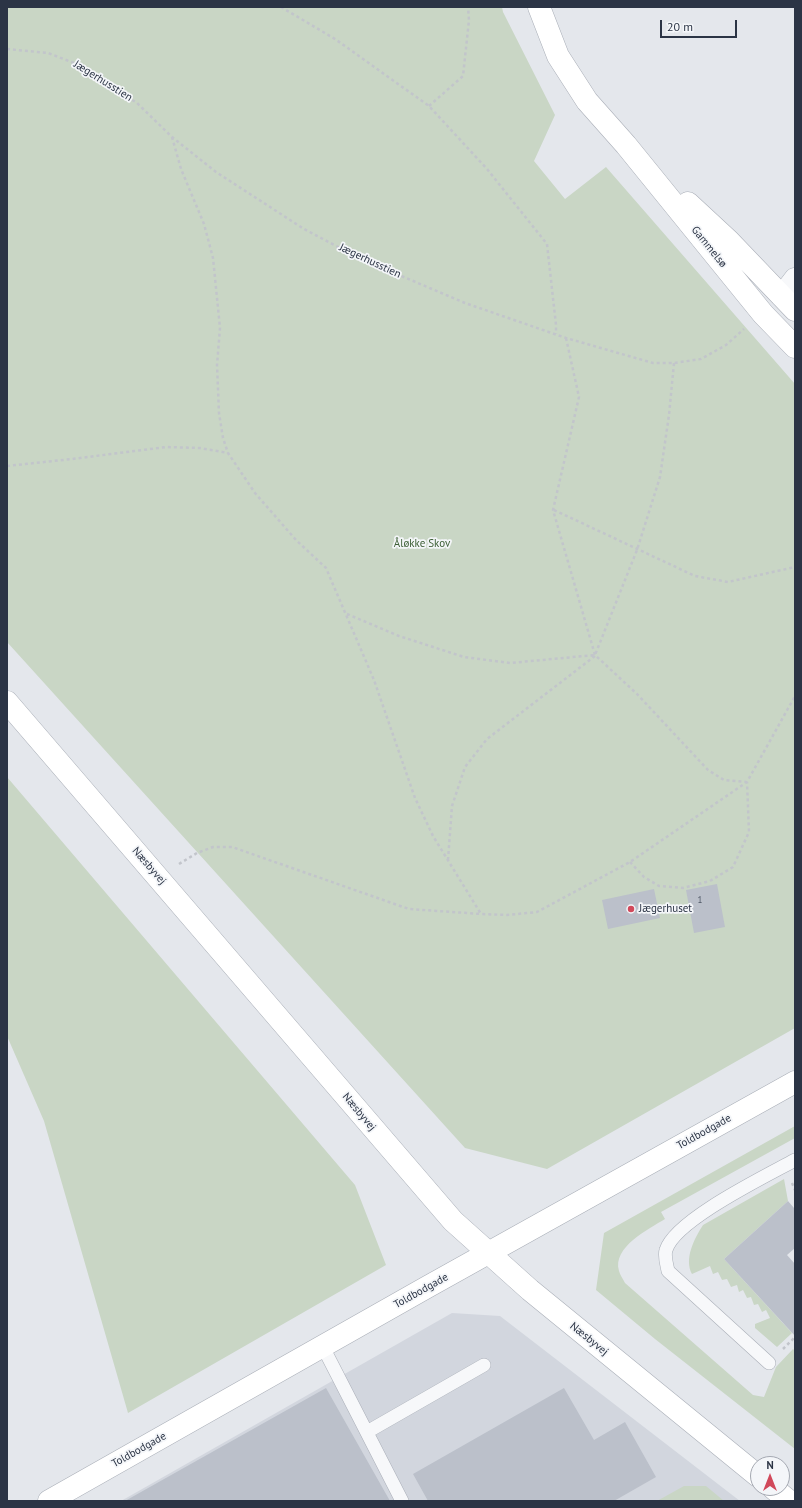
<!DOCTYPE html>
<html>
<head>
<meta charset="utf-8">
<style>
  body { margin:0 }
  #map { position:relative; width:802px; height:1508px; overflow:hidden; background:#e4e7ec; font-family:"PT Sans",sans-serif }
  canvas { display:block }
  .frame { position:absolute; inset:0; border:8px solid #2b3445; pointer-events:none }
  .north { position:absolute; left:750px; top:1456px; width:40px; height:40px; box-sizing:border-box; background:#f4f6f9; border:1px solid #a4a8b1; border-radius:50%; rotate:0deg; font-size:11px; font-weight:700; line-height:16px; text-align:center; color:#2b3445 }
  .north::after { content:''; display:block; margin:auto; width:14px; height:18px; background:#d1495b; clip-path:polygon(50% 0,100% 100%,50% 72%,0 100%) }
  .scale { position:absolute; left:660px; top:20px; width:77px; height:18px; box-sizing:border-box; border:2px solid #2b3445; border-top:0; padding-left:5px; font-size:12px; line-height:14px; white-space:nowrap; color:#2b3445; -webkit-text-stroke:3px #f4f6f9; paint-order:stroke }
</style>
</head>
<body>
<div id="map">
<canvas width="802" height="1508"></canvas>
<div class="frame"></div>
<div class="north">N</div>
<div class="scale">20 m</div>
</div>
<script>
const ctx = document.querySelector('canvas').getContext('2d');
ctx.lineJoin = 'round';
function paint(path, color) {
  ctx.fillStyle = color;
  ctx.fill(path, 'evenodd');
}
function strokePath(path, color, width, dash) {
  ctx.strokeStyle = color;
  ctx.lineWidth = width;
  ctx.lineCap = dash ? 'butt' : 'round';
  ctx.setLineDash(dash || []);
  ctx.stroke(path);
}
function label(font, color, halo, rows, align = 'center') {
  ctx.font = font + ' "PT Sans",sans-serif';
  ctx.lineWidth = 3.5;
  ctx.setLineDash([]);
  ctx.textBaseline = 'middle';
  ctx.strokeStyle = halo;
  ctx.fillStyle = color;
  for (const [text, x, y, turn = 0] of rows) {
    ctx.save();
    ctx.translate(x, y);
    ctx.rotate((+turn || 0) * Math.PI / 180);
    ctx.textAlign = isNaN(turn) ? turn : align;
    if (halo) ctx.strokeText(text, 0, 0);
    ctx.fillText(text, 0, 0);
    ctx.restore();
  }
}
paint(new Path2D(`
  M452 1313 500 1316 740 1501H121Z`), '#d2d6de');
paint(new Path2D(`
  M7 7H502L503 12 555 115 534 161 565 199 606 167 795 384V1028L547 1169 465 1148 7 642Z
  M7 777 355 1185 386 1265 128 1413 44 1121 7 1036Z
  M795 1126V1138L661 1212 665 1219C649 1229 612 1247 619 1271 620 1275 623 1279 625 1283L753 1395 764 1397 776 1367 793 1349 795 1351V1449L655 1339 596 1290 604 1233Z
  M784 1179 788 1201 724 1259 792 1333 777 1347 755 1328V1324L770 1318 766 1310 762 1312 758 1304 754 1305 751 1297 747 1298 743 1290 739 1292 737 1285 731 1287 727 1279 722 1280 718 1272 713 1274 710 1266 692 1274C684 1259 694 1239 703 1225Z
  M684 1486H706L724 1501H657Z`), '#c9d6c5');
paint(new Path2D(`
  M717 884 725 927 694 933 686 890Z
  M654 889 660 918 608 929 602 900Z
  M788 1201 794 1208 795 1207V1248L787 1255 795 1264V1336L724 1259Z
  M326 1388 390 1501H125Z
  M564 1388 594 1440 625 1422 656 1477 614 1501H428L413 1474Z`), '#bbc0ca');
const lane = new Path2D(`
  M323 1347 402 1501
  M769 1363 668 1271C667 1265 664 1256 666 1250 675 1220 766 1176 795 1160
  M367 1432 484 1365`);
const street = new Path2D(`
  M782 296 795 279`);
const secondary = new Path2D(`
  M539 7 558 56 587 101 626 145 763 314 795 347
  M688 203 729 241 795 310
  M7 702 453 1221 530 1290 758 1476
  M773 1488 789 1501
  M49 1501 429 1286 795 1082`);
strokePath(lane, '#a9aeb7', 14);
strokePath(street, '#a9aeb7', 23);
strokePath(secondary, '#a9aeb7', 23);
strokePath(new Path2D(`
  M281 7 335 39 429 106 487 169 547 244 556 325V334
  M7 49 48 53 74 63 137 103 172 137 216 172 304 229 359 258 465 303 566 338 653 363H674L701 359 726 345 744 329
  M429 106 463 76 469 20 468 7
  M172 137 181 169 204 224 213 258 220 328 217 365 219 413 223 438 228 453 255 493 296 540 326 568 374 680 415 798 433 836 481 914 507 915 537 912 630 862 747 782 795 696
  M566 338 579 397 553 510 595 655 637 694 708 770 724 780 746 782
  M7 466 72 459 166 447 200 448 228 453
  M554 510 695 576 728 582 795 567
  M347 614 399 636 464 657 510 663 595 655 637 550 660 477 669 415 674 363
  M448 860 452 806 465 767 487 739 595 656
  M630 862 644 877 659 886 683 888 710 881 733 867 749 832 747 782
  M179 864 197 853 213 847H232L409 909 481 914
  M792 1183 795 1190
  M783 1349 794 1338`), '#c2c5cb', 2.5, [3, 3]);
strokePath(lane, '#f7f8fa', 13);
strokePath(street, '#f7f8fa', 22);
strokePath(secondary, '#fff', 22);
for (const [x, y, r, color] of [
  [631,909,4,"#d1495b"]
]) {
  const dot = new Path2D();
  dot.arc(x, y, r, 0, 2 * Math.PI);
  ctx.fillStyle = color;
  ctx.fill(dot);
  strokePath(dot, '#f4f6f9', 1.5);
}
label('9px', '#4f5766', null, [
  ["1",700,900]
]);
label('11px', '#2b3445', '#f4f6f9', [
  ["Jægerhusstien",103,81,32],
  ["Gammelsø",709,247,51],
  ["Jægerhusstien",370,261,25],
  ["Næsbyvej",149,866,49],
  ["Næsbyvej",359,1112,50],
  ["Toldbodgade",704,1132,-29],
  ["Toldbodgade",421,1291,-29],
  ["Næsbyvej",589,1339,39],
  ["Toldbodgade",139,1450,-29]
]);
label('11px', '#3f6138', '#f4f6f9', [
  ["Åløkke Skov",422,544]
]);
label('11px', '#2b3445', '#f4f6f9', [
  ["Jægerhuset",639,909]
], 'left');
</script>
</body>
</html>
